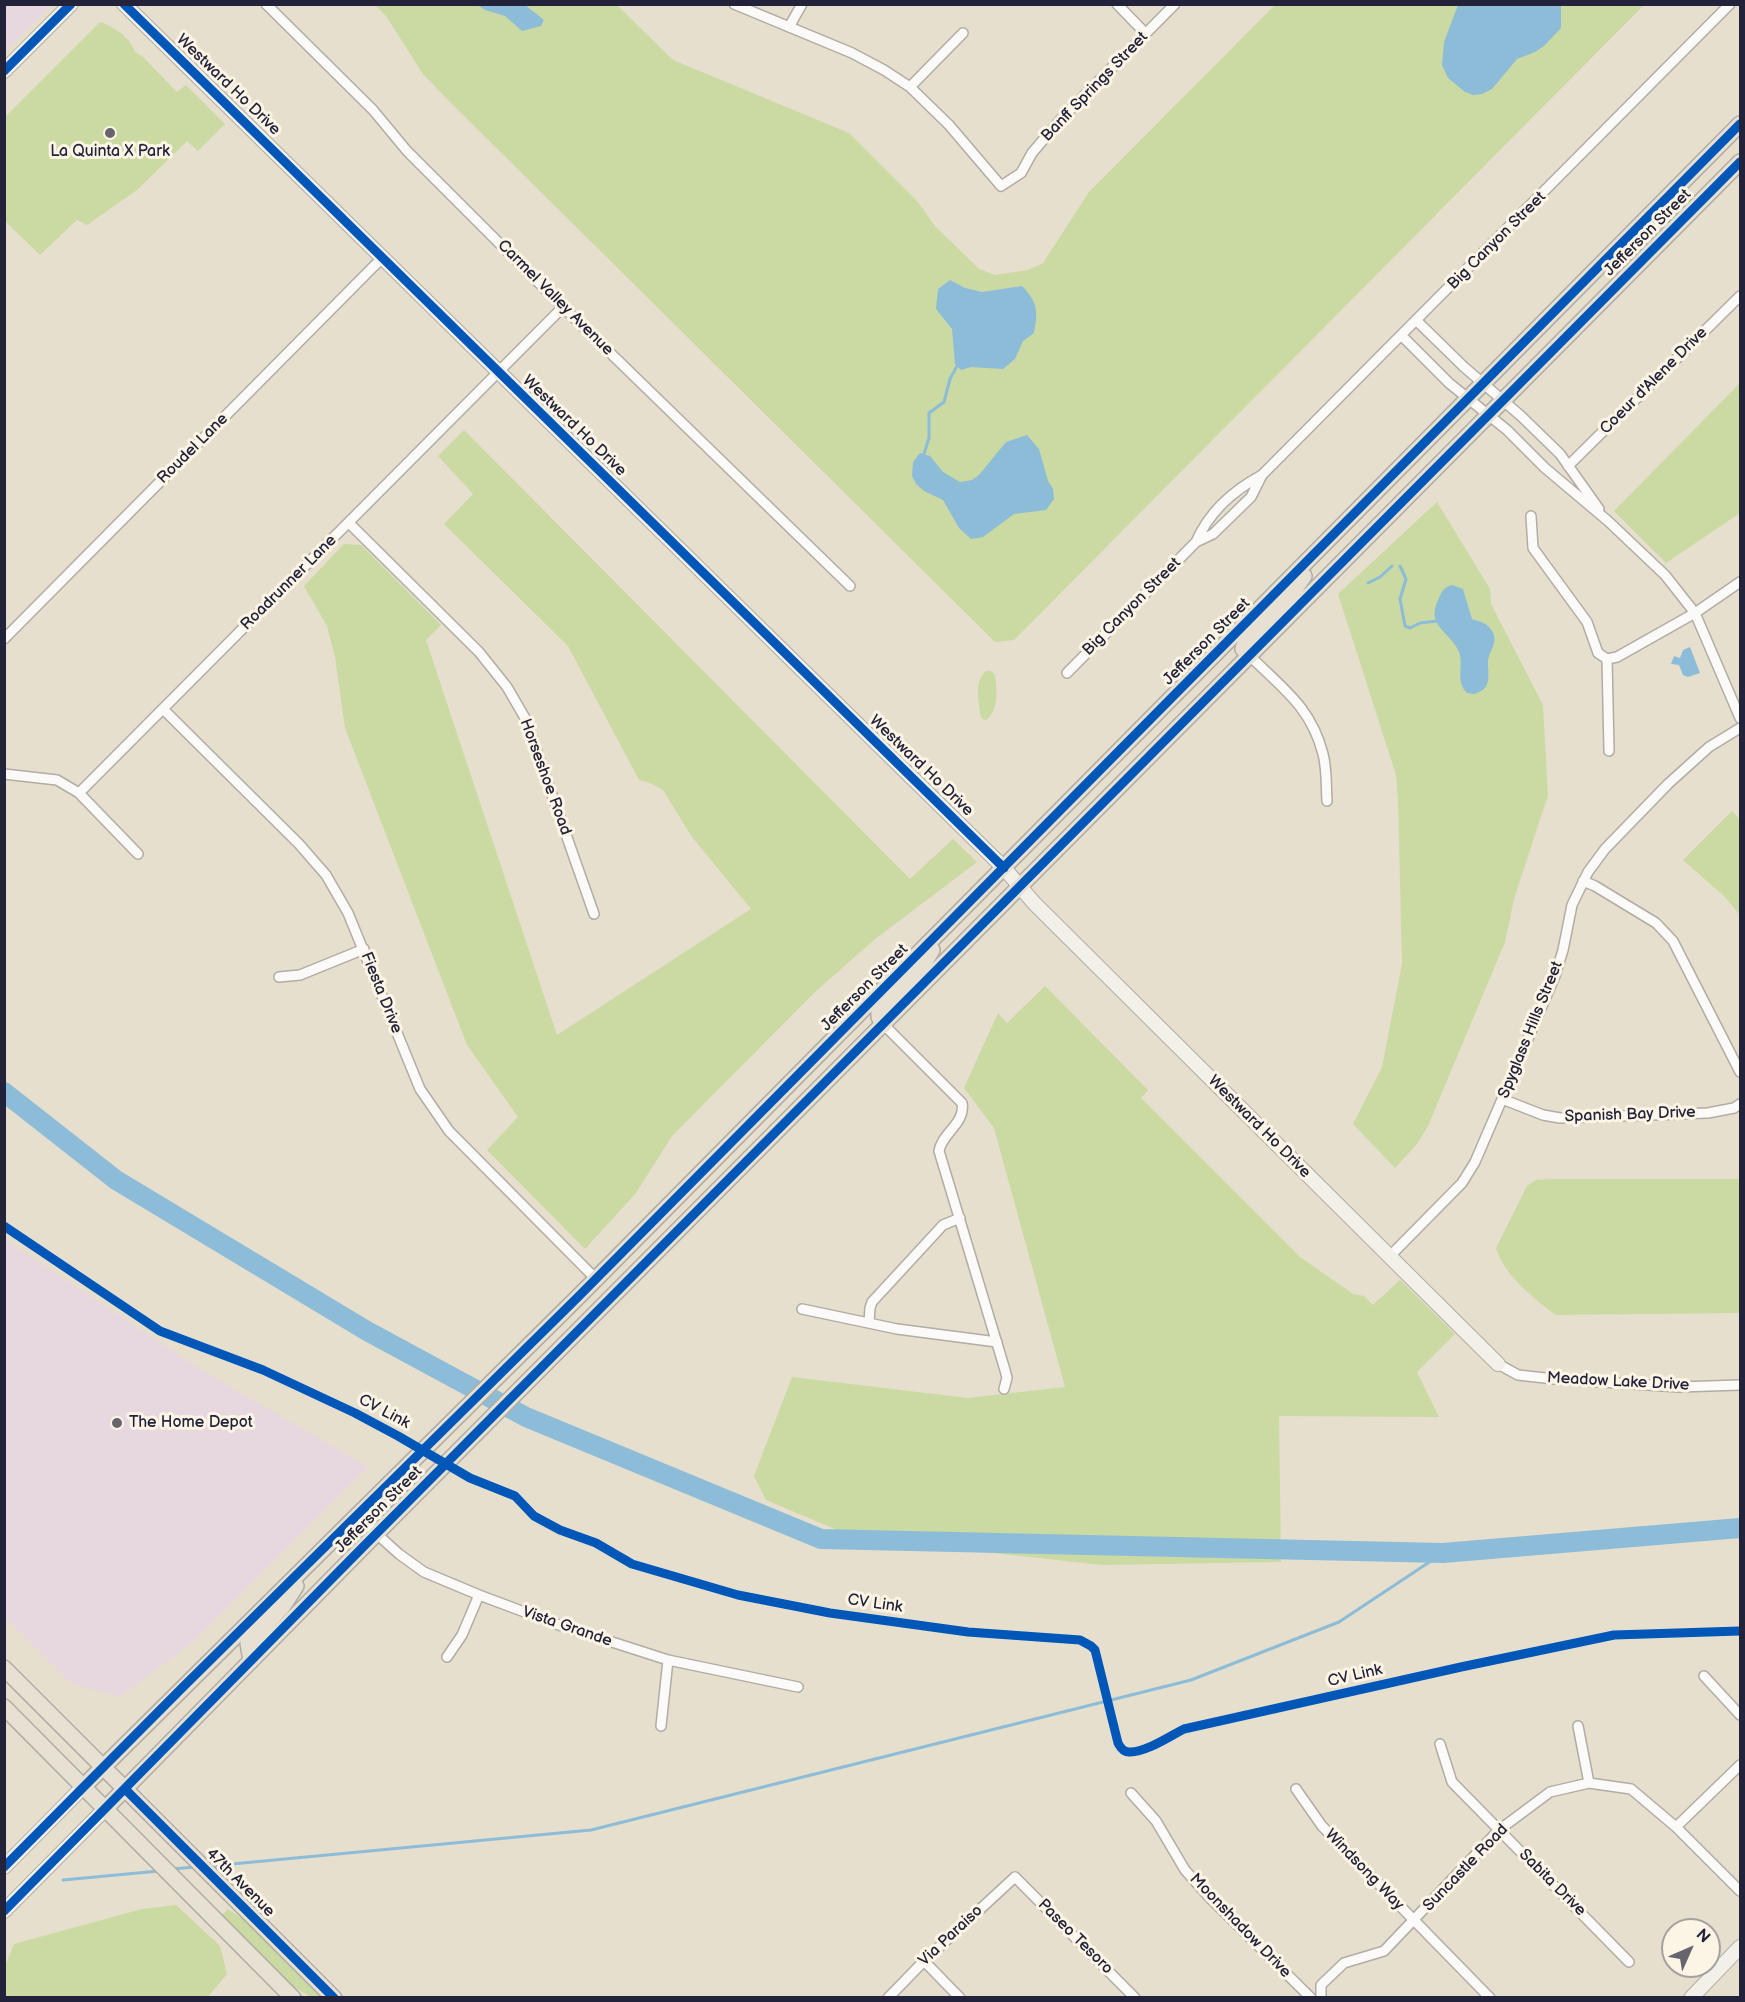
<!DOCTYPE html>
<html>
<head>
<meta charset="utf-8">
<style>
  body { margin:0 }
  #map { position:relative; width:1745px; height:2002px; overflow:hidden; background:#e6dfce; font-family:"Balsamiq Sans",sans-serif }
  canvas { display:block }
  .frame { position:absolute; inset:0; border:6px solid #22223b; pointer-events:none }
  .north { position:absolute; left:1661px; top:1918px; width:60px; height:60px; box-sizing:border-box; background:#fcf5e5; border:2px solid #a5a1a1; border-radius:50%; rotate:45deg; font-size:16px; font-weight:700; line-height:24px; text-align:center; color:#22223b }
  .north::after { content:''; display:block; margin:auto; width:21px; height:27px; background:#67646e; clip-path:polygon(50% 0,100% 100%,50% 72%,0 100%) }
</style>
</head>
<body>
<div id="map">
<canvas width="1745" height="2002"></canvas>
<div class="frame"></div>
<div class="north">N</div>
</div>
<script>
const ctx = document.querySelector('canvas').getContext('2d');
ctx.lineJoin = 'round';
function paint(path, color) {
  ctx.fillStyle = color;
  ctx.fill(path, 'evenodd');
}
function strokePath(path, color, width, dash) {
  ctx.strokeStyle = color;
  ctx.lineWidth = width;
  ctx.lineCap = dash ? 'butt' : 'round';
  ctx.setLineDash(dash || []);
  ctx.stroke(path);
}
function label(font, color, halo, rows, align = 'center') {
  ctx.font = font + ' "Balsamiq Sans",sans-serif';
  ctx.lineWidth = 6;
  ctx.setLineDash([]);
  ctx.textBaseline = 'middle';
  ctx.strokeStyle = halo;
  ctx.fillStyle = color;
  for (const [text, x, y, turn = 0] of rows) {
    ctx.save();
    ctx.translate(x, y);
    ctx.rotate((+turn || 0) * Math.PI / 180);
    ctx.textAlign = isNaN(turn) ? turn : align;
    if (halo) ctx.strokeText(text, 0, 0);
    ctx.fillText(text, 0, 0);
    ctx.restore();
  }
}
paint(new Path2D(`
  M5 4H52V5L5 52Z
  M5 1239 203 1371 368 1467 192 1643 120 1697 72 1684 5 1617Z`), '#e7d8e0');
paint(new Path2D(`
  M375 5H617L673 60 849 133 917 201 935 226 979 269 995 275 1028 270 1043 263 1089 192 1275 5H1644L1014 640 995 642 448 100 423 74 386 16Z
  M100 22C113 26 131 38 135 52L143 57 177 92 186 85 225 124 198 151 187 141 137 190 87 225 77 220 40 255 5 221V117Z
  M1740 383V513L1666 563 1614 511Z
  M464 430 910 879 953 839 977 862 874 940 816 991 672 1136 636 1193 585 1249 487 1150 518 1117 467 1045 345 728 335 657 327 626 304 586 344 544 361 545 441 625 426 640 557 1035 751 909 692 837 663 790 650 783 639 780 568 646 444 524 473 494 438 456Z
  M1437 502 1490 589 1491 604 1543 705 1548 795 1514 899 1505 942 1428 1126 1417 1144 1395 1168 1353 1124 1382 1067 1402 964 1398 800 1396 775 1338 594Z
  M986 671H991L995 675C997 690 999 710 986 720L981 718C979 703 973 682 986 671Z
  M1732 811 1740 820V915L1725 897 1683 860Z
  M1045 986 1148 1090 1141 1098 1300 1257 1353 1294 1364 1296 1373 1305 1400 1280 1455 1334 1417 1372 1439 1417 1279 1416 1281 1562 1102 1565 856 1538 766 1500 754 1476 792 1377 968 1398 1065 1387 994 1128 964 1088 998 1013 1007 1023Z
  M1551 1179H1740V1313L1556 1315C1535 1300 1503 1274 1496 1248L1527 1186 1536 1180Z
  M176 1905 220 1946 227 1974 208 1997H5V1966L14 1944 142 1909Z
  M228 1909 246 1921 323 1997H311L294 1987 222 1915Z`), '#cadaa2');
paint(new Path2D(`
  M478 5H525L544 20 541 26 522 31 505 16 485 10Z
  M1458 5H1561V28L1544 46 1535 52 1517 59 1492 89 1482 94 1473 95 1465 92 1448 78 1442 65 1444 42Z
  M950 280 965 288 982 292 1022 286C1038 302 1038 312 1034 333L1023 341 1015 359 1003 369 971 367 961 370 955 364 952 329 936 309 938 289Z
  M1027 435 1039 449 1048 481 1053 489 1054 499 1046 510 1014 514 983 537 971 539 959 528 943 500 924 491 916 484 912 476 913 462 920 453 930 456 943 472 960 482 972 480 979 475 1006 442Z
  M1452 585 1463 589 1472 619C1477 621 1485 622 1489 627 1502 641 1488 650 1488 663 1488 677 1492 689 1474 694L1467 693C1455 681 1464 666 1459 652 1451 632 1424 626 1439 598 1442 591 1444 587 1452 585Z
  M1690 647 1700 673 1688 677 1683 675 1679 665 1671 664 1674 656 1680 658 1683 650Z`), '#8dbcd8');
strokePath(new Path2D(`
  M924 454 929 438V413L944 402 950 379 957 366
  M1400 566 1406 579 1400 599 1405 626 1410 628 1420 623 1437 621
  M1368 583 1380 577 1392 566
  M211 1866 591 1830 1191 1680 1339 1622 1443 1553
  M172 1869 195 1867
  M63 1880 159 1871`), '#8dbcd8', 3);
strokePath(new Path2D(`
  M4 1092 116 1180 367 1331 526 1417 821 1539 1443 1553 1740 1528`), '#8dbcd8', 20);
const street = new Path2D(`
  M266 4 373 110 407 151 563 307 850 586
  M734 4 852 53 884 70 910 87 949 125 1001 186 1021 173 1032 153 1061 119 1175 4
  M1117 4 1146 34
  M789 27 802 4
  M910 87 963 33
  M1417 321 1464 367 1521 416 1560 454 1599 509
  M1402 336 1449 383 1507 430 1545 468 1608 521 1665 575 1695 613 1740 718
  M1568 466 1740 296
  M1531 516 1533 548 1587 622 1598 653 1607 659 1617 657 1695 613 1740 582
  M349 523 479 652 507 687 525 718 594 914
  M1196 542C1209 512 1234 490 1262 475L1730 4
  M4 639 382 258
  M1250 656C1283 689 1311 707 1323 754 1327 769 1326 786 1327 801
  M1607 659 1609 751
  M1067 673 1196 542 1213 534 1251 497 1262 475
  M163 709 299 844 326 875 348 913 420 1089 449 1131 596 1279
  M4 774 57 780 79 793 138 854
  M79 793 563 307
  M1583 881 1595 886 1656 923 1673 941 1740 1072
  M279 977 300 975 364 949
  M884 1025 962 1103C966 1123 942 1133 939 1151L1005 1370 1007 1378 1004 1389
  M1502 1099 1543 1115 1560 1118 1708 1113 1734 1108 1740 1104
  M1389 1257 1462 1183 1475 1162 1555 976 1563 950 1572 905 1588 872 1605 849 1668 784 1709 747 1740 728
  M802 1309 897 1329 997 1342
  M869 1323 870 1308 872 1302 943 1225 960 1218
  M1498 1364 1518 1375 1554 1379 1679 1387 1740 1385
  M358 1517 399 1554 424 1572 479 1595 559 1625 668 1660 798 1687
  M447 1657 462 1635 479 1595
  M1704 1676 1740 1715
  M661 1726 668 1660
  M1578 1726 1589 1783
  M1440 1744 1452 1782 1629 1962
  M1296 1789 1322 1826 1490 1998
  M1131 1793 1156 1821 1185 1870 1209 1897 1311 1998
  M1676 1827 1740 1765
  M924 1961 960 1998
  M888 1998 924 1961 1015 1877 1135 1998
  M1321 1998V1985L1344 1963 1384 1951 1499 1830 1550 1792 1589 1783 1631 1789 1676 1827 1740 1891`);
const secondary = new Path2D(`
  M124 4 1004 868 1034 903 1498 1364
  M4 71 71 4
  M4 1867 83 1787
  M4 1911 105 1809
  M1691 1998 1740 1947`);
const primary = new Path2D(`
  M1250 656 1243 649 1245 643 1288 599 1304 576
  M884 1025 879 1017V1011L919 971 932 950
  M251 1661 248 1643 283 1606 296 1586
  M4 1668 334 1998
  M4 1707 293 1998
  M83 1787 579 1296 1740 124
  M105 1809 365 1545 1740 162`);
strokePath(street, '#b1aca4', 12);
strokePath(secondary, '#b1aca4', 16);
strokePath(primary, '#b1aca4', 18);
strokePath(street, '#fbfaf8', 9);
strokePath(secondary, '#f3f0e9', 14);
strokePath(primary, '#e6e1d3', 15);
strokePath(new Path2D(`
  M124 4 1004 868
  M4 71 71 4
  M4 1226 160 1331 263 1370 355 1413 398 1436 470 1478 515 1496 534 1516 560 1530 596 1543 632 1564 738 1595 830 1613 968 1632 1080 1640 1091 1646 1095 1650 1118 1743C1120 1747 1123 1752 1129 1752 1145 1753 1170 1736 1184 1729L1461 1667 1614 1635 1740 1631
  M125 1789 334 1998
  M4 1867 183 1687 579 1296 1740 124
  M4 1911 365 1545 1740 162`), '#0057b8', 9);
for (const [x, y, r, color] of [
  [110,133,6,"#67646e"],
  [117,1423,6,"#67646e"]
]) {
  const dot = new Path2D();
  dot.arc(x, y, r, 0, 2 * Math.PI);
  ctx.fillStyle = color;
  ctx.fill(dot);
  strokePath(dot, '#fcf5e5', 2);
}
label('16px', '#22223b', '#fcf5e5', [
  ["Westward Ho Drive",228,85,44],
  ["Banff Springs Street",1095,87,-46],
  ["Jefferson Street",1648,233,-45],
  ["Big Canyon Street",1497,241,-45],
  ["Carmel Valley Avenue",555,298,45],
  ["Coeur d'Alene Drive",1654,381,-45],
  ["Westward Ho Drive",574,426,44],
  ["Roudel Lane",193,449,-45],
  ["Roadrunner Lane",289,583,-45],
  ["Big Canyon Street",1132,607,-45],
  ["Jefferson Street",1207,642,-45],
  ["Westward Ho Drive",921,766,44],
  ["Horseshoe Road",545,777,70],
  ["Jefferson Street",865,988,-45],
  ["Fiesta Drive",381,993,68],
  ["Spyglass Hills Street",1531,1030,-68],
  ["Spanish Bay Drive",1630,1115,-2],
  ["Westward Ho Drive",1259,1127,45],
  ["Meadow Lake Drive",1618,1382,3],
  ["CV Link",384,1412,28],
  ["Jefferson Street",379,1510,-45],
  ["CV Link",875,1604,8],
  ["Vista Grande",567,1627,19],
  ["CV Link",1355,1676,-13],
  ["Suncastle Road",1466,1868,-46],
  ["Windsong Way",1364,1870,46],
  ["47th Avenue",240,1883,45],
  ["Sabita Drive",1552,1883,45],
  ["Moonshadow Drive",1240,1926,46],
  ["Via Paraiso",951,1936,-43],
  ["Paseo Tesoro",1075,1937,45]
]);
label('16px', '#22223b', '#fcf5e5', [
  ["La Quinta X Park",110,152],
  ["The Home Depot",129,1423,"left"]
]);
</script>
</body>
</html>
